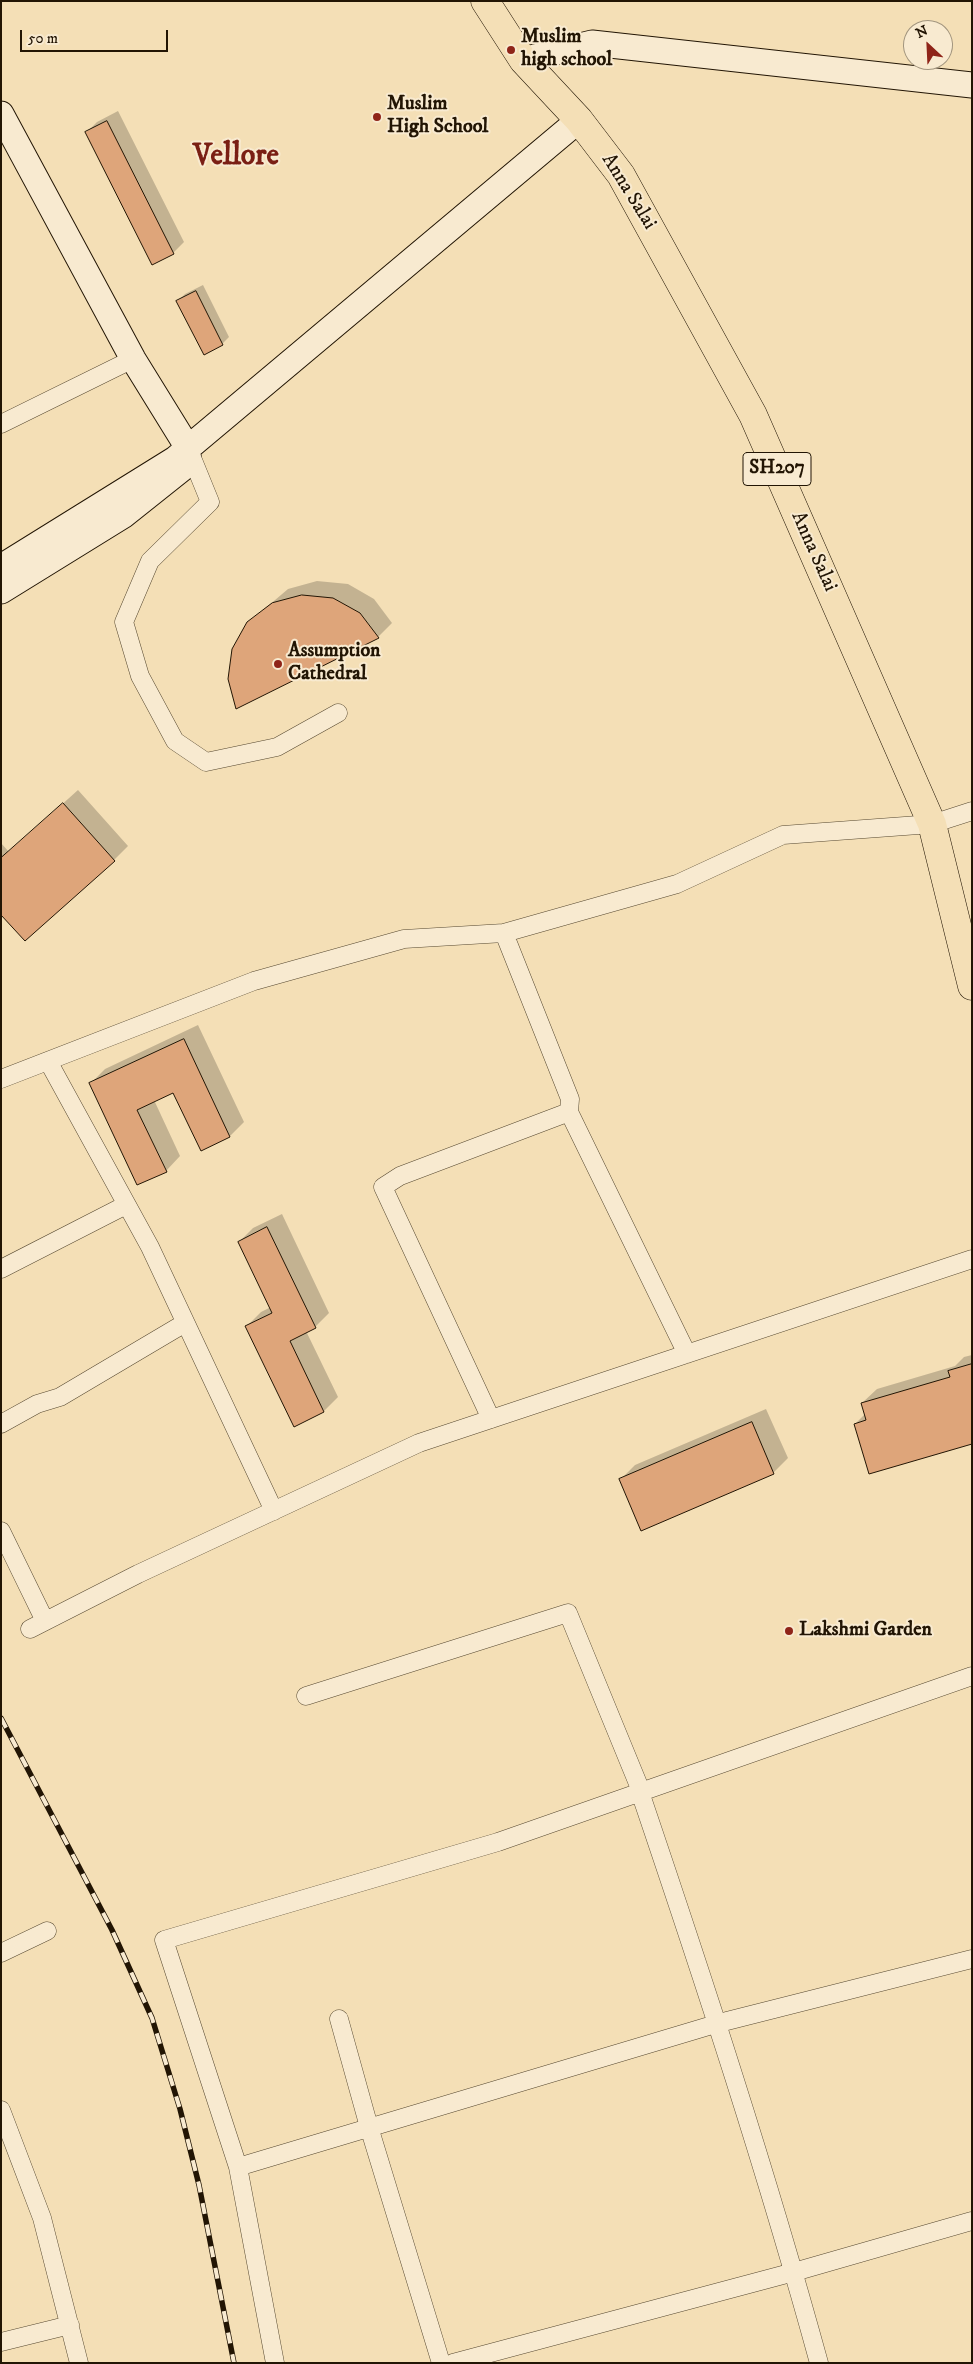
<!DOCTYPE html>
<html>
<head>
<meta charset="utf-8">
<style>
  body { margin:0 }
  #map { position:relative; width:973px; height:2364px; overflow:hidden; background:#f4dfb6; font-family:"IM FELL DW Pica",serif }
  canvas { display:block }
  .frame { position:absolute; inset:0; border:2px solid #221504; pointer-events:none }
  .north { position:absolute; left:903px; top:20px; width:50px; height:50px; box-sizing:border-box; background:#f8ead0; border:1px solid #a2957e; border-radius:50%; rotate:335deg; font-size:14px; font-weight:700; line-height:20px; text-align:center; color:#221504 }
  .north::after { content:''; display:block; margin:auto; width:18px; height:22px; background:#8f2418; clip-path:polygon(50% 0,100% 100%,50% 72%,0 100%) }
  .scale { position:absolute; left:20px; top:30px; width:148px; height:22px; box-sizing:border-box; border:2px solid #221504; border-top:0; padding-left:6px; font-size:15px; line-height:18px; white-space:nowrap; color:#221504; -webkit-text-stroke:4px #f8ead0; paint-order:stroke }
</style>
</head>
<body>
<div id="map">
<canvas width="973" height="2364"></canvas>
<div class="frame"></div>
<div class="north">N</div>
<div class="scale">50 m</div>
</div>
<script>
const ctx = document.querySelector('canvas').getContext('2d');
ctx.lineJoin = 'round';
function paint(path, color) {
  ctx.fillStyle = color;
  ctx.fill(path, 'evenodd');
}
function strokePath(path, color, width, dash) {
  ctx.strokeStyle = color;
  ctx.lineWidth = width;
  ctx.lineCap = dash ? 'butt' : 'round';
  ctx.setLineDash(dash || []);
  ctx.stroke(path);
}
function label(font, color, halo, rows, align = 'center') {
  ctx.font = font + ' "IM FELL DW Pica",serif';
  ctx.lineWidth = 4;
  ctx.setLineDash([]);
  ctx.textBaseline = 'middle';
  ctx.strokeStyle = halo;
  ctx.fillStyle = color;
  for (const [text, x, y, turn = 0] of rows) {
    ctx.save();
    ctx.translate(x, y);
    ctx.rotate((+turn || 0) * Math.PI / 180);
    ctx.textAlign = isNaN(turn) ? turn : align;
    if (halo) ctx.strokeText(text, 0, 0);
    ctx.fillText(text, 0, 0);
    ctx.restore();
  }
}
paint(new Path2D(`
  M118 111 184 242 173 253 86 133 97 122Z
  M203 285 229 337 222 344 178 301 185 294Z
  M317 581 348 584 374 599 392 623 378 637 248 623 288 589Z
  M78 790 128 846 114 860 1 913V843L9 852Z
  M198 1025 244 1122 230 1136 201 1149 174 1091 154 1100 180 1156 166 1171 91 1083 105 1069Z
  M282 1214 329 1313 315 1327 306 1331 338 1397 324 1411 247 1326 261 1312 271 1307 239 1242 253 1228Z
  M972 1355V1443L855 1424 865 1414 862 1403 877 1389 955 1366 964 1357Z
  M766 1409 788 1458 773 1473 620 1480 635 1465Z`), '#0003');
const building = new Path2D(`
  M107 121 174 254 152 265 85 132Z
  M196 291 223 345 204 355 176 301Z
  M302 595 333 598 360 613 379 638 236 709 228 679 232 649 247 622 272 603Z
  M63 803 115 861 25 941 1 915V858Z
  M184 1039 230 1137 201 1151 173 1093 137 1110 167 1172 137 1185 89 1083Z
  M267 1227 316 1328 290 1341 324 1412 294 1427 245 1326 272 1313 238 1242Z
  M972 1364V1444L869 1474 854 1424 866 1420 861 1403 950 1377 948 1371Z
  M752 1422 774 1474 641 1531 619 1479Z`);
paint(building, '#dea57a');
strokePath(building, '#221504', 1);
const street = new Path2D(`
  M1 424 133 359
  M188 448 210 502 150 561 124 622 140 676 175 741 206 762 277 747 338 713
  M504 933 677 884 783 835 932 824 972 811
  M48 1061 150 1247 274 1511
  M1 1079 254 981 404 939 504 933 570 1099 569 1112 687 1354
  M1 1269 126 1205
  M491 1419 383 1187 400 1176 569 1112
  M1 1424 37 1404 60 1397 185 1323
  M1 1531 45 1621
  M30 1629 138 1574 419 1443 972 1259
  M306 1696 568 1613 641 1791 640 1792C704 1981 766 2170 819 2363
  M1 1953 47 1931
  M339 2019 369 2127 441 2363
  M1 2110 42 2218 79 2363
  M238 2167 719 2023 972 1959
  M1 2342 70 2325
  M275 2363 238 2167 164 1940 498 1842 972 1676
  M453 2363 794 2272 972 2221`);
const secondary = new Path2D(`
  M523 60 592 43 972 85
  M1 114 133 359 188 448V459L183 468 124 515 1 591
  M1 567 175 459 579 120`);
const primary = new Path2D(`
  M485 1 523 60 579 120 621 175 753 415 932 824 972 986`);
strokePath(street, '#564830', 19);
strokePath(secondary, '#221504', 27);
strokePath(primary, '#221504', 29);
strokePath(street, '#f8ead0', 18);
strokePath(secondary, '#f8ead0', 25);
strokePath(primary, '#f4dfb6', 28);
const rail = new Path2D(`
  M1 1718 112 1930 152 2018 180 2109 199 2185 234 2363`);
strokePath(rail, '#221504', 5.5);
strokePath(rail, '#f8ead0', 4, [11]);
for (const [x, y, r, color] of [
  [511,50,5,"#8f2418"],
  [377,117,5,"#8f2418"],
  [278,664,5,"#8f2418"],
  [789,1631,5,"#8f2418"]
]) {
  const dot = new Path2D();
  dot.arc(x, y, r, 0, 2 * Math.PI);
  ctx.fillStyle = color;
  ctx.fill(dot);
  strokePath(dot, '#f8ead0', 2);
}
for (const [x, y, w] of [
  [777,469,68]
]) {
  const box = new Path2D();
  box.roundRect(x - w / 2, y - 16.5, w, 33, 4);
  ctx.fillStyle = '#f8ead0';
  ctx.fill(box);
  strokePath(box, '#221504', 1);
}
label('bold 19px', '#221504', null, [
  ["SH207",777,469]
]);
label('bold 20px', '#221504', '#f8ead0', [
  ["Muslim",521,38],
  ["high school",521,61],
  ["Muslim",387,105],
  ["High School",387,128],
  ["Assumption",288,652],
  ["Cathedral",288,675],
  ["Lakshmi Garden",799,1631]
], 'left');
label('20px', '#221504', '#f8ead0', [
  ["Anna Salai",628,192,58],
  ["Anna Salai",813,552,66]
]);
label('bold 30px', '#7a1f14', '#f8ead0', [
  ["Vellore",236,158]
]);
</script>
</body>
</html>
